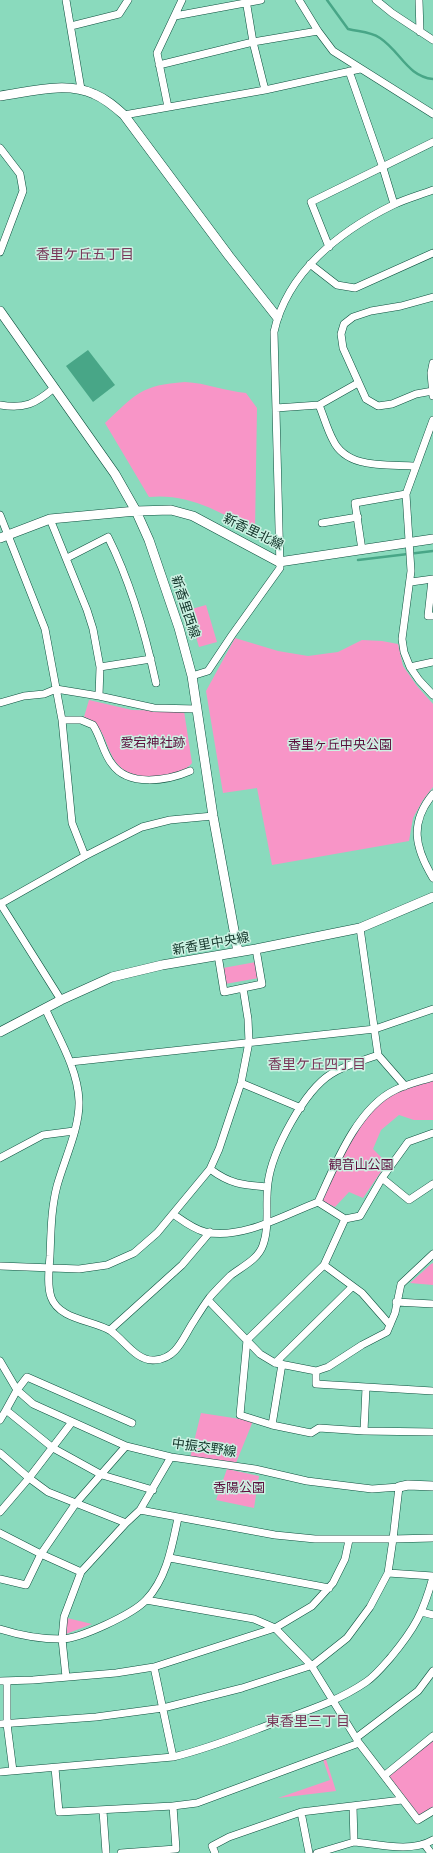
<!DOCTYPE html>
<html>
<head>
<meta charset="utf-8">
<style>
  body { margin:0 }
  canvas { display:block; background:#8adabd }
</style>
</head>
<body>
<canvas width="433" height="1853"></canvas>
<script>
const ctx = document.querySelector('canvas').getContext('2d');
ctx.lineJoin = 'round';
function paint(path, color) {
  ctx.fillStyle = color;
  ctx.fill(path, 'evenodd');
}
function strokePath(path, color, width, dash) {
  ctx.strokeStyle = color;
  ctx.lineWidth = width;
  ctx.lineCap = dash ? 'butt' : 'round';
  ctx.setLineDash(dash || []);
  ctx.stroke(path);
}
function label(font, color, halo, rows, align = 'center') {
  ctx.font = font + ' "Noto Sans","Noto Sans JP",sans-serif';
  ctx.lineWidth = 3;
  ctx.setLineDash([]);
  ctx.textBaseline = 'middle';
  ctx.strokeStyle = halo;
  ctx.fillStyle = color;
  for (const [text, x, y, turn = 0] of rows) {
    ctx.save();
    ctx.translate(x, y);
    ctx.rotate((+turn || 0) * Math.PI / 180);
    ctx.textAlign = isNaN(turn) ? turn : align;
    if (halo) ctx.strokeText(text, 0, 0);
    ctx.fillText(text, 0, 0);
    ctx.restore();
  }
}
paint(new Path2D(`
  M185 382C206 383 225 391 246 393L257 408 255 531C222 513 189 493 149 497L105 423C136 394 141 385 185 382Z
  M206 605 217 642 199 647 188 610Z
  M235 638 278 651 308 656 338 652 362 640 382 641 398 644 403 666 417 686 433 704V787L423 800 413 818 409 841 272 865 257 788 223 793 206 691Z
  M89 700 132 710 184 711 192 763C186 771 172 775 162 776 95 783 119 729 84 717Z
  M256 962 259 978 225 984 223 968Z
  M433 1080V1120H414L399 1115 381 1130 373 1149 387 1163 363 1198 349 1192 335 1207 322 1201C338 1165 358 1113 395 1093 407 1087 421 1084 433 1080Z
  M433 1263V1285L410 1283 431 1264Z
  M201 1413 253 1421 236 1463 190 1458Z
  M227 1469 259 1476 254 1508 216 1500Z
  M67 1618 92 1624 66 1634Z
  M433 1736V1810L418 1820 385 1775Z
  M325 1756 336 1791 278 1798 330 1780 322 1757Z`), '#f895c7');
paint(new Path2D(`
  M88 350 115 385 93 402 66 366Z`), '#48a687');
strokePath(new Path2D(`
  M327 0 348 29C359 32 369 31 380 38 401 52 407 76 433 79
  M358 560 433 551`), '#48a687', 2.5);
const minor = new Path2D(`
  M66 0 81 89
  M246 0 253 42 265 90
  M299 0 318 31 333 51 433 114
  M376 0 392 13 433 40
  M419 0 420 32
  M175 16 261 0
  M71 26 119 14 128 0
  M159 65 253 42 318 31
  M349 71 383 168 394 204
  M168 107 157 53 182 0
  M124 115 265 90 360 69
  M0 148 20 174 23 191 0 252
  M329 247 311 202 433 142
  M310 264 337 285 355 288 433 253
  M433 391 416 394 392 404 378 406 366 399 343 348 341 334 344 324 353 317 371 311 401 306 433 297
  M433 396 431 373 433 363
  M0 405C25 409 35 404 54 388
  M319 405C324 417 327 429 333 440 347 470 388 464 415 466
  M276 408 319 405 358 383
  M433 420 406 494 411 571 402 639 404 652 410 667 419 680 433 695
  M0 515 45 629 62 720 72 823 85 856
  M50 519 87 610 93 629 100 667 99 696
  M322 523 358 517
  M362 550 355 503 406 494
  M67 558 108 537C131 583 145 632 156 683
  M432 580 428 616H433
  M411 582 433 579
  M100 667 151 659
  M410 667 433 662
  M192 676 208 671 232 635 280 568 274 332C287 272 340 231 393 205 405 199 420 195 433 190
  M0 703 24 696 44 694 56 689 99 696 154 708 196 709
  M62 720H81L93 725C101 737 103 753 112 764 128 787 167 781 190 771
  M433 794C409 823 415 848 433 878
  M0 903 61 1000
  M0 904 85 856 142 827 170 820 213 816
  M360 928 378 1055 405 1086
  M218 955 224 992 262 984 256 949
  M45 1008C58 1037 78 1069 79 1101 80 1128 64 1160 57 1186 51 1209 51 1232 50 1256 49 1269 47 1285 51 1297 59 1320 93 1320 111 1331 124 1340 137 1362 155 1360 178 1358 183 1337 194 1321 199 1313 204 1305 210 1297 216 1290 224 1282 230 1276 241 1267 258 1260 263 1245 270 1226 265 1203 268 1183 272 1151 304 1091 331 1074 345 1065 362 1061 378 1055
  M70 1062 375 1029 433 1009
  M241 1083 301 1108
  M0 1158 43 1135 74 1131
  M210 1169C230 1184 242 1185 267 1187
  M382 1178 409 1200 433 1184
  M318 1202 345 1219 360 1216 382 1178 408 1142 433 1133
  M173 1214C183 1221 193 1229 205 1232 242 1240 284 1215 318 1202 335 1165 357 1108 395 1090 407 1084 421 1081 433 1077
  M345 1219 324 1265 247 1340 240 1415 272 1425 311 1433 319 1428 364 1431
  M433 1254 401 1284 395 1313 387 1332 362 1345 328 1367 316 1371V1384L433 1391
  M324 1265 362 1293 390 1325
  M0 1266 79 1269 107 1265 134 1253 157 1233 210 1169 219 1149 241 1083 249 1042 248 1019 243 988
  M208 1300 260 1354 275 1363 316 1371
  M396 1302 433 1304
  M110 1330 182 1265 210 1232
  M0 1361 17 1390 33 1404 126 1446 171 1457 255 1469 307 1481 372 1489 399 1487 393 1539H315L275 1535 140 1510 126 1523 48 1492 29 1478 0 1453
  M275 1363 352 1287
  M366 1388 364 1431 433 1432
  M6 1410 17 1390 27 1377 132 1423
  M0 1420 6 1410 53 1448 102 1475 153 1490
  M272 1425 282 1364
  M140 1510 171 1457
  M0 1512 29 1478 72 1422
  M0 1533 41 1554 26 1585 0 1579
  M170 1558 329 1588
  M81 1572 41 1554 76 1503 126 1446
  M388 1573 393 1539 433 1538
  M146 1600 254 1619 275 1628 311 1665 359 1743
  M422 1612 433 1615
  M0 1629C19 1635 41 1639 61 1639 80 1639 133 1614 146 1600 167 1578 172 1546 178 1518
  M154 1667 173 1757
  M66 1677 62 1639 64 1617 81 1572 126 1523
  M0 1681 33 1680 116 1673 154 1667 275 1628 312 1606 333 1583 345 1559 349 1540
  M7 1681V1724L13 1771
  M0 1724 96 1717 163 1708 242 1688 313 1665 347 1638 370 1607 388 1573 433 1576
  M356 1738 418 1691 433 1671
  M55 1768 59 1812 173 1806
  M0 1772 173 1757C207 1749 239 1736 271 1724 303 1712 337 1702 366 1682 375 1676 384 1665 391 1657 415 1628 423 1613 433 1577
  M385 1775 433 1736
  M103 1811 106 1853
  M301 1812 309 1853
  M354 1842C378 1844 411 1853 433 1840
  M425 1845 431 1853
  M121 1853 176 1849 173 1806 197 1803 359 1743 418 1820 433 1811
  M215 1853 212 1846 229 1837 301 1812 402 1800
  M317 1853 354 1842 353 1806`);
const tertiary = new Path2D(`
  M0 96C29 92 66 81 94 94 106 99 115 107 124 115L229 256 277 317
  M0 311 115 474 136 511 149 540 179 628 192 676 213 816 238 952
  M0 538 50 519 136 511 171 510 193 516 279 562 433 539
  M0 1032 61 1000 112 977 162 965 256 949 360 928 433 897
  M399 1487 408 1485 433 1486`);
strokePath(minor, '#0c4f3d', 8);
strokePath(tertiary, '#0c4f3d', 10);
strokePath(minor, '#fff', 7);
strokePath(tertiary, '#fff', 9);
label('13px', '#0f3126', '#ccf2e3', [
  ["新香里北線",253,532,26],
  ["新香里西線",185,607,72],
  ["新香里中央線",211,944,-10],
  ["中振交野線",204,1448,8]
]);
label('13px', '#5d103e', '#ccf2e3', [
  ["愛宕神社跡",153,743],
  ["香里ヶ丘中央公園",340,745],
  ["観音山公園",361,1165],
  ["香陽公園",239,1488]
]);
label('14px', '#783759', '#ccf2e3', [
  ["香里ケ丘五丁目",85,255],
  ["香里ケ丘四丁目",317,1065],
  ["東香里三丁目",308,1722]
]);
</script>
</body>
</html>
